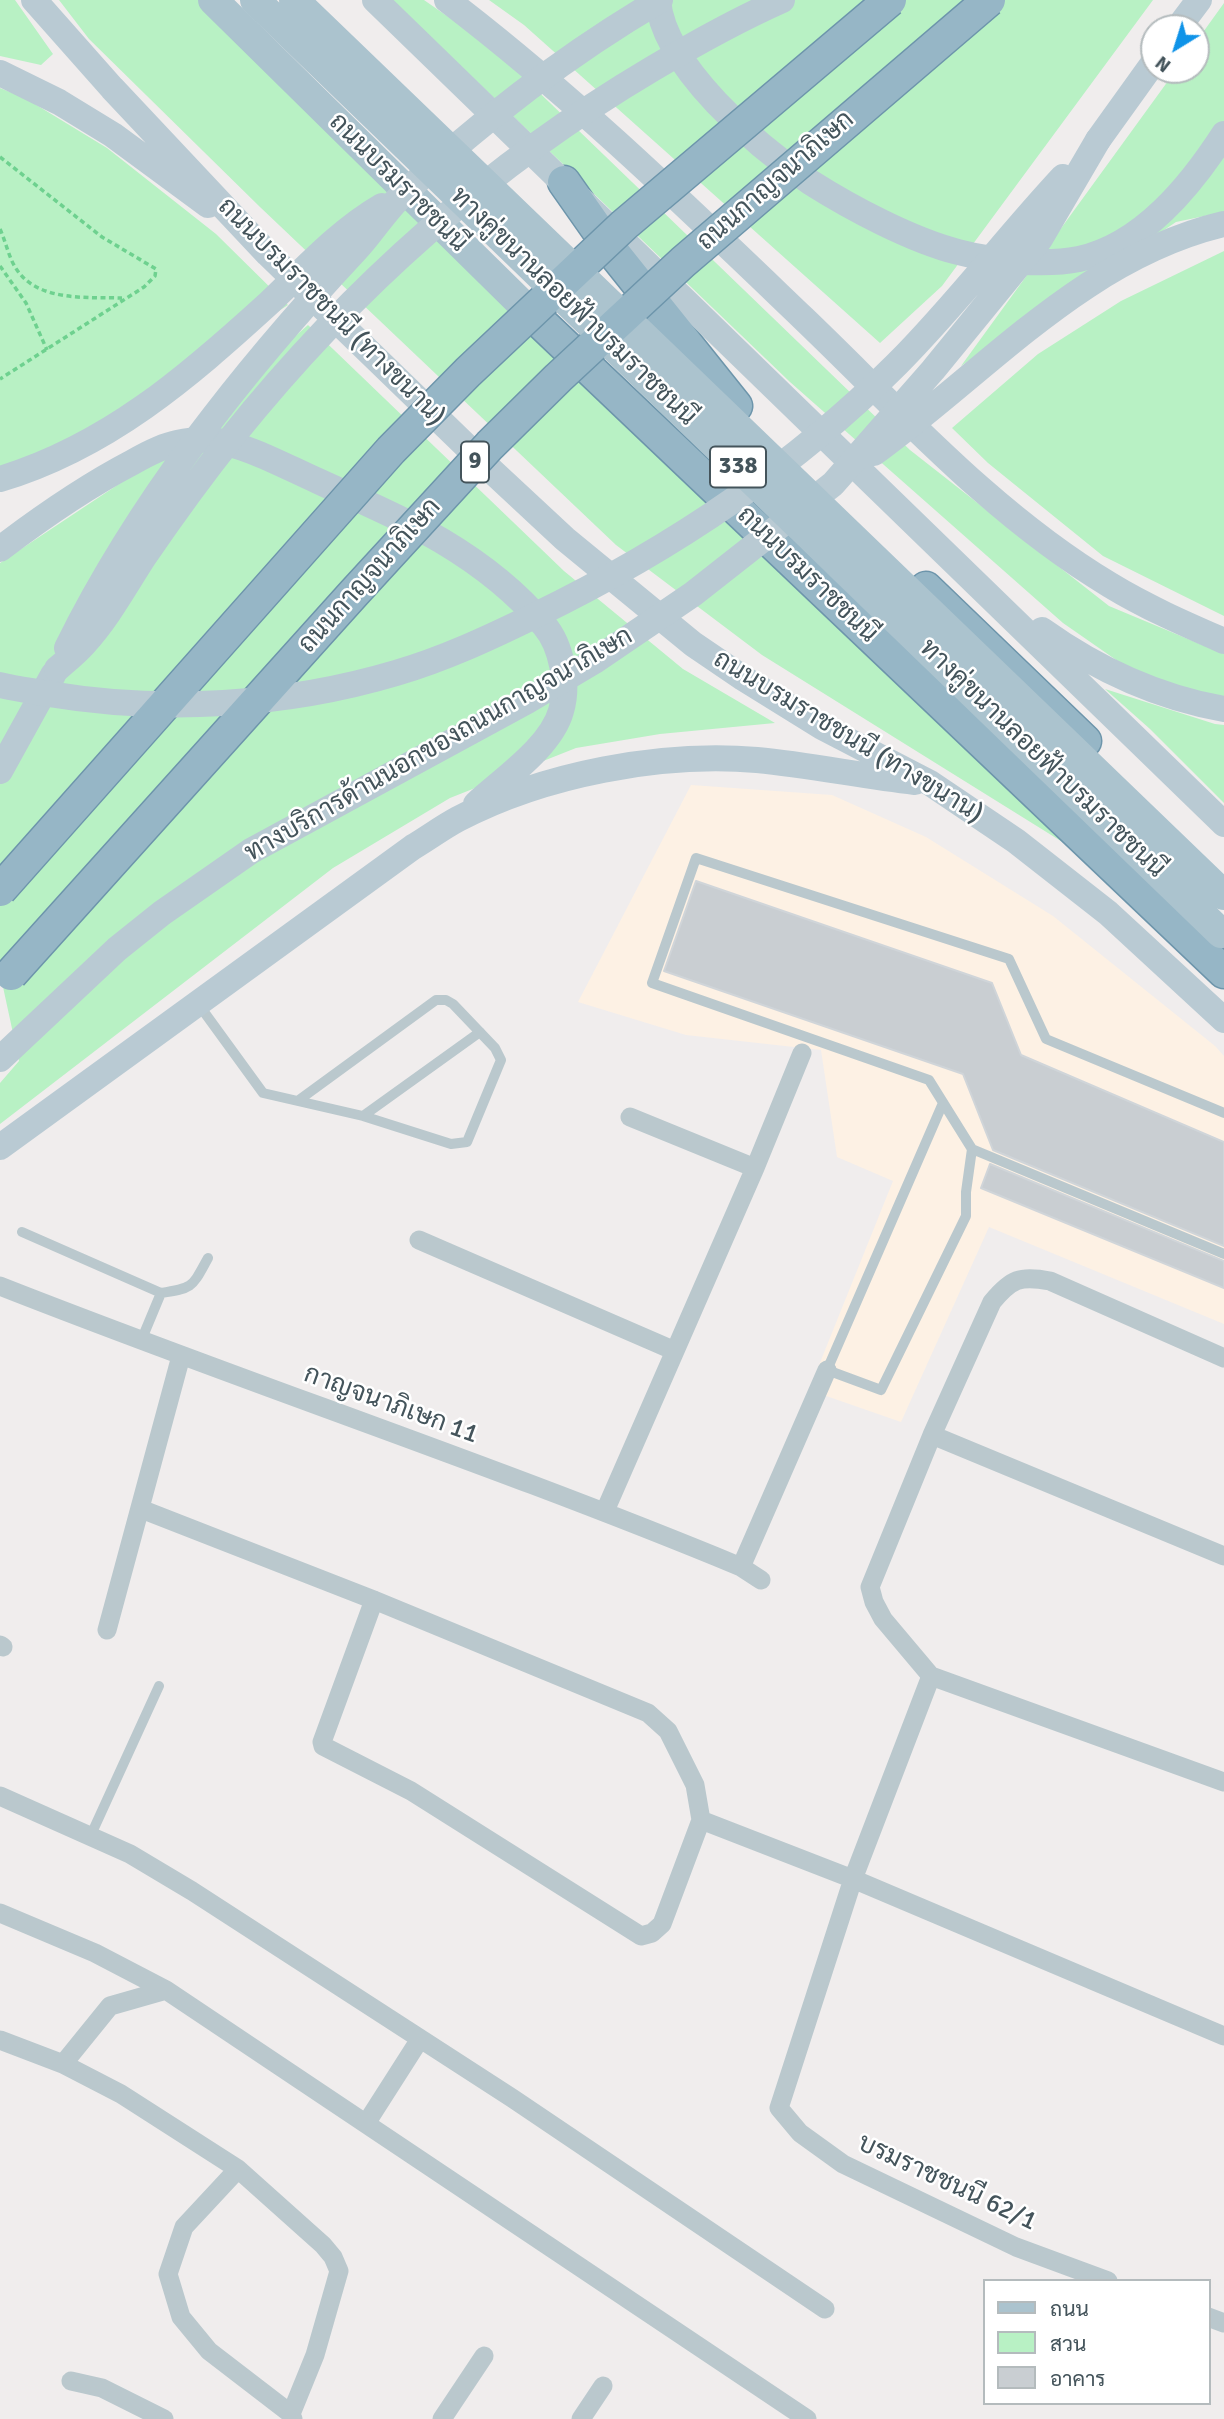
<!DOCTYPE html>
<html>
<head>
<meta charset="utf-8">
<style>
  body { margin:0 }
  #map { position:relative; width:1224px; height:2419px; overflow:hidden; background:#f0eded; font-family:Signika,Sarabun,sans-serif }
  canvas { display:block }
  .legend { position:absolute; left:983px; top:2279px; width:228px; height:126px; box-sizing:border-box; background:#fff; border:2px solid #b4bbbd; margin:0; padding:9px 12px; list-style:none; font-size:21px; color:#44545b }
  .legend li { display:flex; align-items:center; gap:14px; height:35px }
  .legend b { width:35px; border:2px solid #b4bbbd }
  .north { position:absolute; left:1140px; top:14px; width:70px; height:70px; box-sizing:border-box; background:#fff; border:2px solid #b4bbbd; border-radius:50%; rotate:218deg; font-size:19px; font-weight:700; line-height:28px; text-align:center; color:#44545b }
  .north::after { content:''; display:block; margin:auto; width:24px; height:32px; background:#0f93e8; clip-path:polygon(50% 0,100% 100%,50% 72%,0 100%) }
</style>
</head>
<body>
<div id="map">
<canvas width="1224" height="2419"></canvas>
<ul class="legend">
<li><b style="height:9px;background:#abc3ce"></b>ถนน</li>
<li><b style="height:19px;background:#b8f1c4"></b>สวน</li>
<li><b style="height:19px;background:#c9ced2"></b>อาคาร</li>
</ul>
<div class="north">N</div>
</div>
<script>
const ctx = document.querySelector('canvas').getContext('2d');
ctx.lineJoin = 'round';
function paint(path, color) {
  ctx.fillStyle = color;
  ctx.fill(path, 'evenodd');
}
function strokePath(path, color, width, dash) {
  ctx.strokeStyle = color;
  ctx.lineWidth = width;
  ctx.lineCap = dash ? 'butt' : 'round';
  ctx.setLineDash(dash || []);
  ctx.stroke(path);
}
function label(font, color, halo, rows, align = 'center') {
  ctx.font = font + ' Signika,Sarabun,sans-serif';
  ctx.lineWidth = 5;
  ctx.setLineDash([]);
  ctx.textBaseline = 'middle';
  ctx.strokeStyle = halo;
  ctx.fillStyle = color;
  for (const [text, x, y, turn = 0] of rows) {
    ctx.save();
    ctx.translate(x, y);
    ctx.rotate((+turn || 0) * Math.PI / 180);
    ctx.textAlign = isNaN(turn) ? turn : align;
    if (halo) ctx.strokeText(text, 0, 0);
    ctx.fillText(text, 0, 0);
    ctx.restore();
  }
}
paint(new Path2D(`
  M691 785 832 795 926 837 1053 916 1215 1046 1224 1056V1324L989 1227 901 1422 809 1390 893 1181 837 1157 821 1050 686 1035 578 1002Z`), '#fdf1e4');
paint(new Path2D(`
  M0 0H15L53 54 41 65 0 56Z
  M59 0H203L1101 866 762 655 616 545 260 207 89 39Z
  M392 0H424L493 48 910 450 1109 606 1224 654V700L1132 671 1063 623 790 382Z
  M489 0H1153L942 286 880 343 524 25Z
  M1224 3V212L1176 222 961 366 1176 70H1196V42Z
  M0 88 25 98 107 148 216 234 288 305 78 441 0 470Z
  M1224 251V616L1103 556 988 463 952 428 1038 354 1121 301Z
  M308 325 564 571 683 669 775 723 660 734 576 748 450 798 333 868 0 1124V1083L19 1061 0 973V563L146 466Z
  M1105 689 1215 724 1224 725V803L1150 729Z`), '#b8f1c4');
const building = new Path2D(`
  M696 881 992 983 1021 1055 1224 1142V1246L993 1150 963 1074 664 971Z
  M990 1164 1224 1261V1288L981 1188Z`);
paint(building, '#c9ced2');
strokePath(building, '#d0d5d9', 2);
const trunk = new Path2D(`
  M564 182 616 256 736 406
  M537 319 1224 972
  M926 588 1085 741`);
strokePath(trunk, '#6d95ab', 35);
strokePath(new Path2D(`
  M0 157 102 237 156 269 155 276 144 287 0 379
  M0 229C6 242 9 259 17 270 39 302 88 297 122 298
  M0 266 26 303 47 350`), '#6ed18f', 3.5, [5, 3.5]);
strokePath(new Path2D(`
  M199 1005 263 1093 363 1116 451 1144 467 1142 501 1060 495 1048 453 1004 446 1000H436L299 1100
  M943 1103 827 1370 881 1390 966 1216V1192L972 1149
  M1224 1113 1046 1039 1009 959 696 858 652 983 929 1080 972 1149 1224 1254
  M363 1116 480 1032
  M22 1232 161 1293
  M141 1341 161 1293C194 1288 192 1287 208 1258
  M90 1837 159 1686`), '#bac8cd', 10);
strokePath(new Path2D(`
  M630 1117 755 1168
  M419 1240 675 1351
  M0 1286C246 1383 497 1466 741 1567L761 1580
  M1224 1358 1050 1281C1020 1275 1011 1279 992 1302L932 1435 870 1587 874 1602 883 1619 931 1676 1224 1782
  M932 1435 1224 1556
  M141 1509 374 1600 648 1713 668 1731 695 1785 701 1820 853 1879 1224 2036
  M605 1511 755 1168 802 1053
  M741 1567 827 1370
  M374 1600 322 1742 323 1746 411 1791 641 1936 652 1933 662 1924 701 1820
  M107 1630 181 1356
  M0 1645 3 1647
  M931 1676 853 1879 779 2108 800 2133 843 2164 1016 2247 1108 2281
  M0 1796 130 1854 192 1891 512 2098 825 2309
  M0 1913 95 1953 166 1990 807 2419
  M0 2040 63 2064 121 2094 238 2169 323 2245 333 2257 339 2271 315 2355 291 2414 293 2419
  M63 2064 110 2006 166 1990
  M367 2122 420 2039
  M238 2169 184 2227 168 2274 181 2317 209 2351 291 2414
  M1208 2317 1224 2323
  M71 2381 102 2388 164 2419
  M442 2419 484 2356
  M581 2419 603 2386`), '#bac8cd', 19);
strokePath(new Path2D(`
  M34 0 112 88 268 254 493 472 565 539 693 644 743 678 822 727 930 783 1016 841 1108 913 1224 1020
  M375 0 1224 824
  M447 0C573 96 688 208 803 318 900 411 993 515 1110 585 1146 607 1185 624 1224 641
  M658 0C663 66 758 147 810 182 851 208 911 240 958 252 992 261 1045 266 1079 259 1143 245 1191 185 1224 134
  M1178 28 1199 0
  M0 73 59 102 113 135 208 205
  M1098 140 1154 62
  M0 549C42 517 87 486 133 462 147 454 162 446 177 443 186 441 199 439 209 440 246 444 284 466 318 481 359 500 403 518 442 541 479 563 517 593 544 625 562 646 569 685 561 711 551 747 503 779 476 804
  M1042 630C1098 670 1156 697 1224 709
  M0 771 53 675
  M0 1147 413 847C428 838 443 827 458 819 544 774 661 752 757 760 810 765 862 776 915 782`), '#b9cad3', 26);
strokePath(new Path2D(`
  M213 0 537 319`), '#abc3ce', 30);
strokePath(trunk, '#96b6c6', 32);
const trunkBridge = new Path2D(`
  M0 890 391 450 468 372 624 225 890 0
  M11 974 354 593 490 445 558 378 683 262 989 0`);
strokePath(trunkBridge, '#6d95ab', 35, []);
strokePath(new Path2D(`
  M874 453C986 372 1084 257 1224 224
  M0 479C107 447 188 377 269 303 305 269 339 231 382 206
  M67 648C139 502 244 370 355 251 372 233 385 211 403 194 481 121 568 54 660 0
  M57 669C66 661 76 653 84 644 108 618 125 586 144 557 172 516 201 476 232 437 349 291 490 165 652 69 694 44 737 20 782 0
  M0 685C16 689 33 691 49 694 163 713 285 706 396 673 444 659 489 638 534 616 666 552 793 468 897 364 956 305 1006 238 1063 177
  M0 1059 117 949 162 913 251 851 527 701 596 660 693 594 833 484 933 370 1040 239 1098 140`), '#b9cad3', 26);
strokePath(new Path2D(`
  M255 0 1221 933
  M294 0 1224 895`), '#abc3ce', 30);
strokePath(trunkBridge, '#96b6c6', 32);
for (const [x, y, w] of [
  [475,462,28],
  [738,467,56]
]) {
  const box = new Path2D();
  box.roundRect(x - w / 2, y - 20.5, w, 41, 5);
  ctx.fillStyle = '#fff';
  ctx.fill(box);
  strokePath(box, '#44545b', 2);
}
label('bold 24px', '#44545b', null, [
  ["9",475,462],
  ["338",738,467]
]);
label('26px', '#44545b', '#fff', [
  ["ถนนกาญจนาภิเษก",776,181,-41],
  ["ถนนบรมราชชนนี",398,183,45],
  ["ทางคู่ขนานลอยฟ้าบรมราชชนนี",573,307,44],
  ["ถนนบรมราชชนนี (ทางขนาน)",331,312,45],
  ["ถนนบรมราชชนนี",807,575,44],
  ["ถนนกาญจนาภิเษก",370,576,-48],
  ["ถนนบรมราชชนนี (ทางขนาน)",848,737,31],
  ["ทางบริการด้านนอกของถนนกาญจนาภิเษก",439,745,-30],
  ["ทางคู่ขนานลอยฟ้าบรมราชชนนี",1042,759,44],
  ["กาญจนาภิเษก 11",391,1405,20],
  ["บรมราชชนนี 62/1",947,2183,25]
]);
</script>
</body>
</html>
